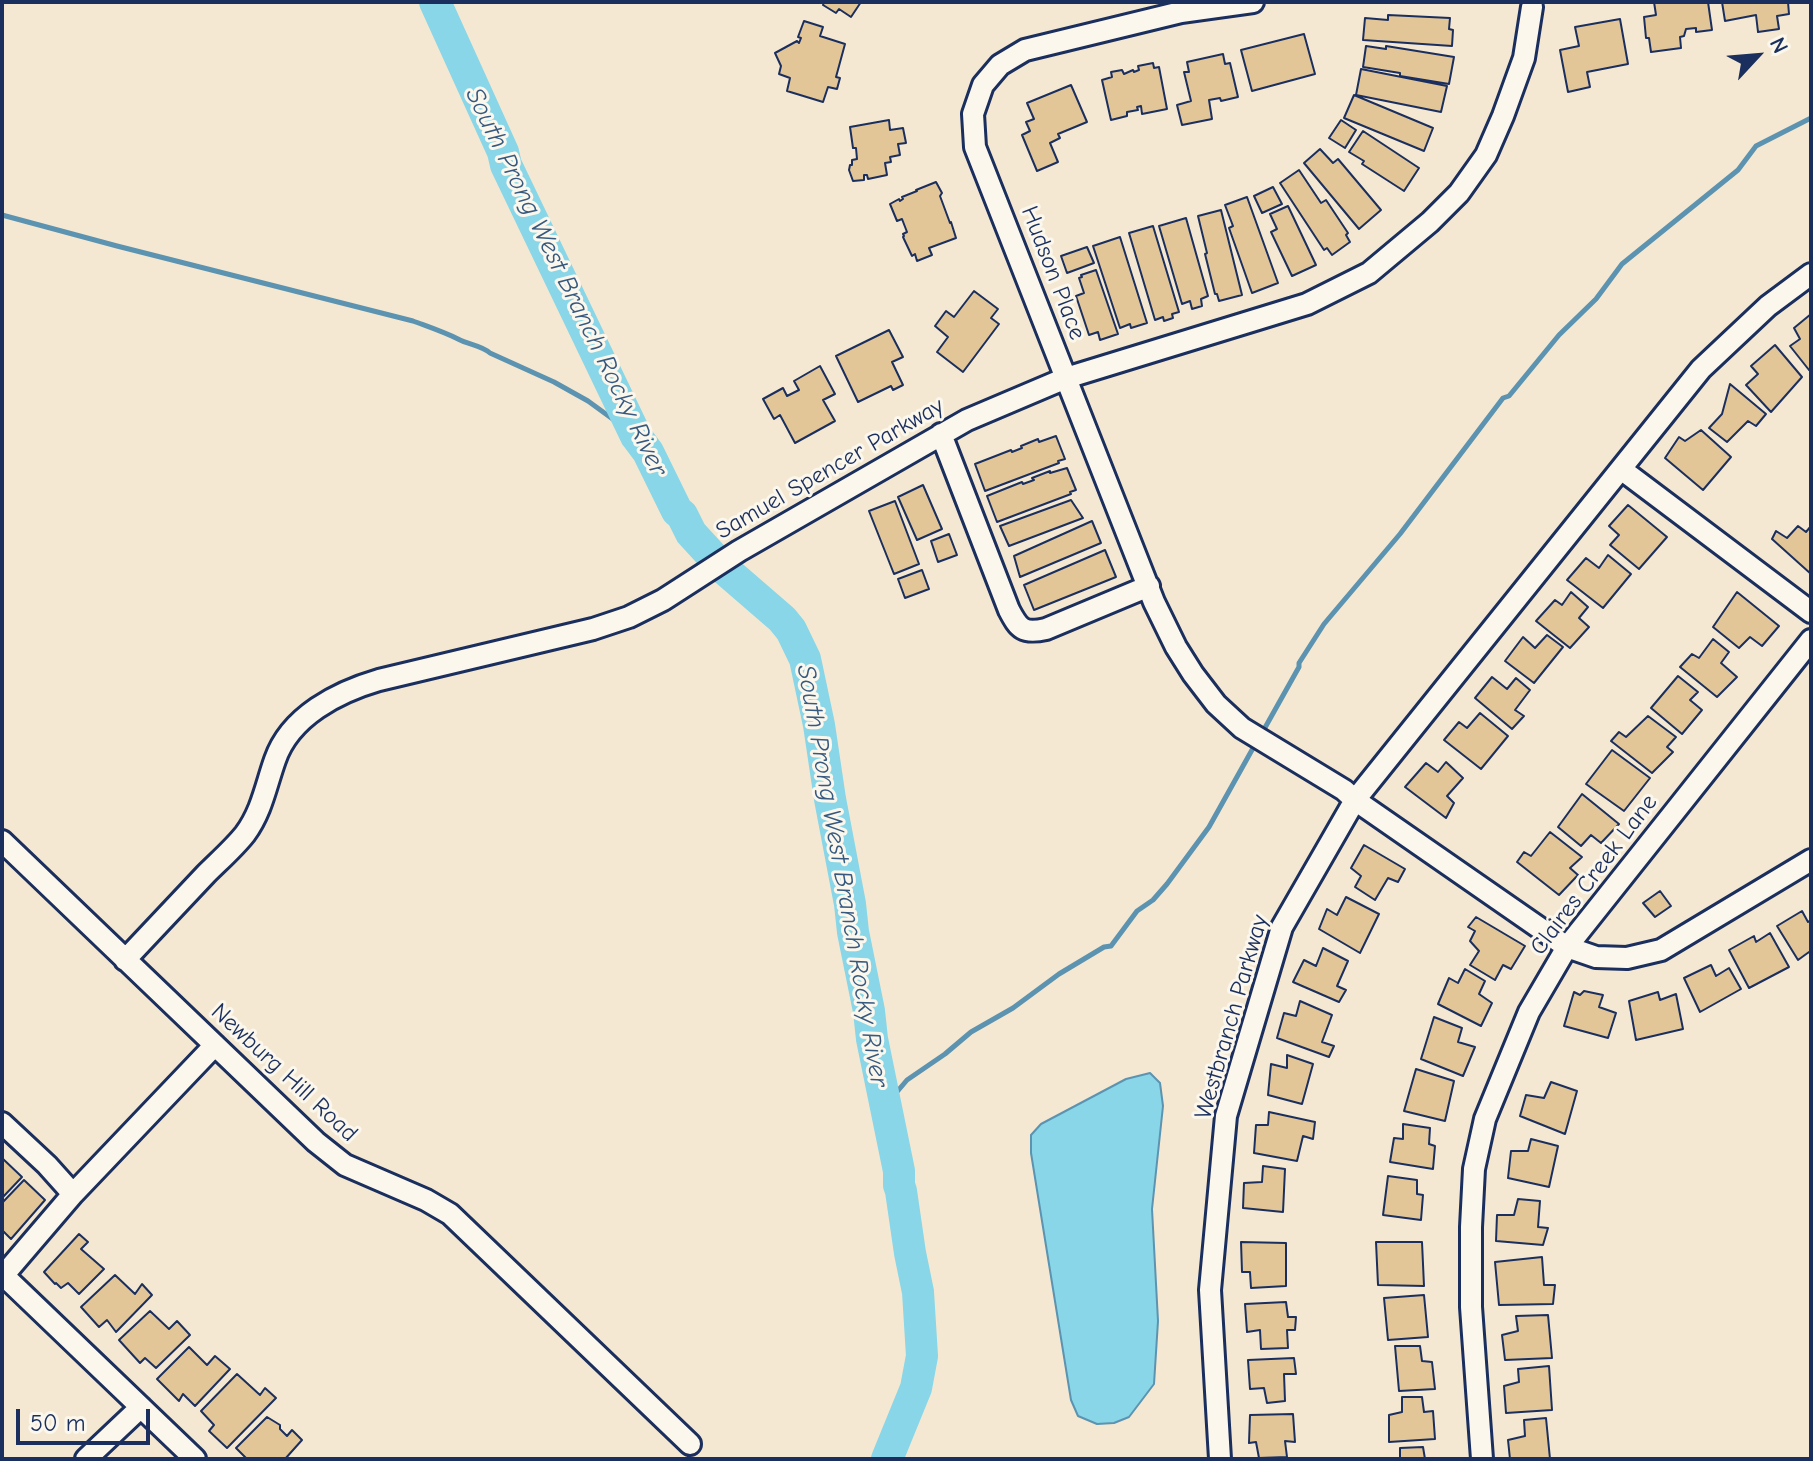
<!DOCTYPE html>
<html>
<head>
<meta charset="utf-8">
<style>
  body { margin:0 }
  #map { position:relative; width:1813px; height:1461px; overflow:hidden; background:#f4e8d2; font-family:"Comic Neue",sans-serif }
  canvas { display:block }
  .frame { position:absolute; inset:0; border:4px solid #1b2f5e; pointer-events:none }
  .north { position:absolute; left:1717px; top:16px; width:80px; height:80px; -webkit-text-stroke:6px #fbf7ec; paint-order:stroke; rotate:64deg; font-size:22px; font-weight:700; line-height:32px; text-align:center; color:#1b2f5e }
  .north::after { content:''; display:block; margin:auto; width:28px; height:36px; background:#1b2f5e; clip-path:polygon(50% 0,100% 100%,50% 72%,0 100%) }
  .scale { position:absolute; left:16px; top:1409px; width:134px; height:36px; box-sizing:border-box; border:4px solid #1b2f5e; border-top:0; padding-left:10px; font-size:24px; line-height:28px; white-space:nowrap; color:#1b2f5e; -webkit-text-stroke:6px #fbf7ec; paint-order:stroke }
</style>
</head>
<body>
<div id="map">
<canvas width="1813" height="1461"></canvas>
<div class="frame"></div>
<div class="north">N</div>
<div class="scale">50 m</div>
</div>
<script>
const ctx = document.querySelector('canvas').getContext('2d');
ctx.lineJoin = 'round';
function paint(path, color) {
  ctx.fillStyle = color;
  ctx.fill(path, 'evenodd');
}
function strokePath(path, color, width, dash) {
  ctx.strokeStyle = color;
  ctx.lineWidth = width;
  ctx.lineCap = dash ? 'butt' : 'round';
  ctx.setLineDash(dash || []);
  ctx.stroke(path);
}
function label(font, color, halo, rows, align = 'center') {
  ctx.font = font + ' "Comic Neue",sans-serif';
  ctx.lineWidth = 6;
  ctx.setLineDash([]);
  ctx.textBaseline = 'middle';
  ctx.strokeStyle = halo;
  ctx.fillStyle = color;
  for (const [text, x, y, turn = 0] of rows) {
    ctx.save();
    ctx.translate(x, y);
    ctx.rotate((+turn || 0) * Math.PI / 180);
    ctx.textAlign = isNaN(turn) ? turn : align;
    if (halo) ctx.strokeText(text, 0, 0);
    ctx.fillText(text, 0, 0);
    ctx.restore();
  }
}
const water = new Path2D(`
  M1150 1073 1160 1083 1163 1106 1152 1209 1158 1321 1154 1384 1129 1417 1114 1423 1097 1424 1078 1416 1071 1400 1031 1153V1135L1041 1124 1126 1079Z`);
paint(water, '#88d6e7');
strokePath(water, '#5c93b0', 2);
strokePath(new Path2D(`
  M2 215 117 246 413 321C429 327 444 332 458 339 469 345 481 345 490 353L554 382 588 401 636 436
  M1262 733 1299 667V663L1324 624 1400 534 1503 398 1509 396 1559 335 1596 299 1622 264 1738 170 1756 146 1811 118
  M885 1106 907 1080 945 1054 971 1032 1013 1008 1059 974 1104 947 1111 946 1137 911 1153 900 1167 884 1209 827 1257 741`), '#5c93b0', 5);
strokePath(new Path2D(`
  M435 2 503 152 506 165 636 436 648 452 677 511 682 515 691 533 723 568 782 619 791 630 805 659 819 725 830 799 850 904 853 932 869 1011 872 1039 899 1171V1185L901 1191 910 1253 918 1292 922 1356 916 1388 887 1459`), '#88d6e7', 32);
const building = new Path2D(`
  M824 2H861L851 17 839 9 836 13 823 5Z
  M1654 2H1708L1712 30 1696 32V28L1686 29 1684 36 1680 37 1681 48 1651 52 1649 38H1646L1644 17 1656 15Z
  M1722 2H1788L1789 14 1777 16 1779 29 1758 32 1756 15 1725 21Z
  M1388 15 1450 18 1449 29 1453 30 1452 46 1363 40 1365 18 1388 20Z
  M1620 19 1628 64 1587 72 1590 87 1568 92 1560 50 1579 46 1575 27Z
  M804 21 823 27 820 36 845 44 836 77 840 78 837 89 828 87 823 102 787 91 790 78 779 74 781 66 775 53 797 41 799 43 801 38 798 37Z
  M1304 34 1315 74 1252 91 1241 50Z
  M1366 46 1386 49V46L1454 57 1449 84 1400 76V73L1363 67Z
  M1223 54 1225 64 1230 63 1238 97 1221 101 1220 98 1209 100 1212 119 1182 125 1177 105 1191 101 1184 72H1189L1187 62Z
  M1153 63 1154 68 1159 67 1167 109 1142 114 1141 106 1137 107 1138 110 1127 112V116L1111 120 1102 80 1112 77 1111 72 1122 70 1124 74 1133 70 1134 72 1139 70 1138 66Z
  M1361 69 1447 86 1441 112 1356 95Z
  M1071 85 1087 122 1058 134 1060 138 1050 143 1058 162 1037 171 1022 135 1030 131 1026 122 1034 119 1027 103Z
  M1354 95 1433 128 1424 151 1344 118Z
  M889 120 890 130 903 128 906 143 898 144 900 155 890 157 891 162 885 163 887 175 868 179 867 175H864V180L853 181 849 170 850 165H852V160L857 159 856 148H853L850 127Z
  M1341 120 1356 130 1345 148 1329 138Z
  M1363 131 1419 168 1404 191 1362 164 1364 161 1349 152Z
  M1320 149 1333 163 1338 159 1381 210 1359 229 1304 163Z
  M1299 170 1321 203 1326 200 1348 233 1346 235 1350 242 1332 255 1327 248 1324 250 1280 183Z
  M936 182 942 193 940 196 950 223 951 222 956 238 929 248 932 255 917 261 915 254 912 256 903 237 904 236 903 234 907 232 902 219 897 221 890 204 899 199 900 201 903 199 902 197 917 191 916 190Z
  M1273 187 1282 204 1262 213 1254 196Z
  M1247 197 1278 283 1252 293 1229 228 1233 226 1225 205Z
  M1288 206 1316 265 1292 276 1271 232 1277 229 1270 214Z
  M1221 210 1242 295 1219 301 1217 294H1215L1205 254 1207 253 1198 216Z
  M1186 218 1208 296 1201 299 1202 306 1192 309 1190 301 1182 304 1159 226Z
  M1153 226 1179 312 1172 314 1173 318 1164 321 1163 317 1155 320 1129 233Z
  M1120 237 1147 323 1131 328 1130 324 1120 328 1093 246Z
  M1087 247 1094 263 1067 273 1061 256Z
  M1096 270 1118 334 1100 340 1098 332 1089 335 1076 296 1084 293 1079 278 1082 277 1081 275Z
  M974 291 998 309 991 318 999 324 963 372 937 352 948 337 935 326 946 311 954 317Z
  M1811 314V368L1809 370 1790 346 1800 339 1794 328Z
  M889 330 903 357 892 362 903 385 893 390 891 386 858 402 836 356Z
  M1775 345 1802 377 1771 412 1746 385 1758 374 1751 366Z
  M820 366 835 394 823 400 835 421 795 443 780 415 774 419 763 399 783 388 787 396 799 390 794 381Z
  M1730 384 1766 414 1756 426 1748 421 1727 442 1709 428 1722 414Z
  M1701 430 1731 457 1703 490 1665 458 1679 437 1685 441Z
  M1056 436 1065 459 1058 461 1059 463 985 491 975 464 1011 450 1012 452 1022 448 1021 446 1038 439 1039 442Z
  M1067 468 1076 490 1070 492 1071 494 997 522 987 496 1022 482 1023 484 1034 480 1032 478 1050 471V473Z
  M923 485 942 529 917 540 898 497Z
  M1071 500 1083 518 1009 546 1000 526Z
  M895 501 919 564 894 574 869 511Z
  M1628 505 1667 537 1639 569 1610 545 1619 535 1609 526Z
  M1092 521 1101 543 1020 577 1014 556Z
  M1798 526 1806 532 1811 526V574L1772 539 1776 531 1787 538Z
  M949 534 957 555 938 562 931 541Z
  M1105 550 1116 577 1034 610 1024 585Z
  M1608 555 1631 574 1603 608 1567 580 1586 558 1599 568Z
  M922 570 929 589 905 598 898 579Z
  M1571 592 1588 607 1579 618 1589 627 1570 648 1536 621 1555 600 1562 605Z
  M1737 592 1779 626 1762 646 1750 637 1739 648 1713 627Z
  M1547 635 1563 647 1534 683 1505 661 1523 637 1535 648Z
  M1713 639 1729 652 1721 663 1737 677 1717 697 1680 667 1692 654 1699 658Z
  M1678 676 1698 692 1690 700 1702 710 1682 734 1651 708Z
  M1492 677 1507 689 1516 678 1530 690 1515 710 1524 716 1512 729 1475 698Z
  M1480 713 1508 736 1481 769 1444 740 1459 722 1467 728Z
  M1648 716 1676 737 1667 747 1673 752 1652 773 1611 741 1619 732 1626 737Z
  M1612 750 1650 778 1624 811 1586 784Z
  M1446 762 1463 778 1447 796 1454 803 1446 818 1405 787 1426 763 1438 772Z
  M1582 794 1619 824 1601 843 1591 835 1581 846 1558 827Z
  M1550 832 1582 857 1570 868 1578 875 1559 895 1517 862 1524 852 1531 856Z
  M1364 845 1405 869 1398 882 1388 878 1375 900 1355 887 1361 876 1351 868Z
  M1660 891 1671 906 1655 917 1643 903Z
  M1346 897 1379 914 1360 953 1319 929 1327 909 1337 915Z
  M1802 911 1808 922 1811 920V955L1809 952 1798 960 1777 926Z
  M1476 917 1525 946 1511 969 1503 965 1495 980 1470 965 1479 951 1470 941 1475 931 1468 927Z
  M1770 933 1789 967 1749 988 1729 950 1754 936 1756 942Z
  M1323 948 1348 961 1337 986 1346 990 1339 1002 1293 982 1304 960 1316 966Z
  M1711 965 1716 976 1729 968 1741 989 1700 1012 1684 978Z
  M1465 969 1485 981 1479 994 1492 1003 1481 1026 1438 1004 1449 978 1458 983Z
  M1584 991 1603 995 1599 1007 1616 1013 1608 1038 1564 1026 1574 992 1580 995Z
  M1658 992 1660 1000 1676 994 1683 1029 1636 1040 1629 1001Z
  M1300 1001 1332 1015 1322 1042 1334 1046 1329 1057 1277 1038 1284 1013 1296 1016Z
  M1434 1017 1462 1028 1458 1042 1475 1047 1463 1076 1421 1059Z
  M1287 1055 1313 1064 1302 1104 1268 1095 1271 1064 1287 1068Z
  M1416 1069 1454 1081 1445 1121 1404 1111Z
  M1551 1082 1577 1091 1565 1134 1520 1116 1526 1095 1544 1098Z
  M1269 1112 1315 1122 1313 1139 1303 1136 1297 1161 1254 1153 1256 1125H1268Z
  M1403 1124 1430 1128 1429 1144 1435 1146 1433 1169 1390 1162 1394 1138 1403 1139Z
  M1531 1139 1558 1146 1549 1187 1508 1178 1511 1151H1528Z
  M2 1158 22 1177 2 1198Z
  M1263 1166 1285 1169 1283 1212 1243 1208 1244 1183 1262 1182Z
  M1388 1176 1417 1180V1194L1423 1195 1421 1220 1383 1215Z
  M24 1180 45 1200 11 1239 2 1230V1203Z
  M1518 1199 1540 1201 1538 1227 1548 1228 1543 1245 1496 1241 1497 1215H1514Z
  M79 1234 88 1242 81 1249 104 1269 79 1294 68 1283 61 1288 56 1283 55 1284 44 1272Z
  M1241 1242 1286 1243V1286L1251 1288 1250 1272H1242Z
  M1376 1242H1422L1424 1286 1378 1285Z
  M1542 1257 1544 1285H1555L1553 1304 1499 1305 1495 1262Z
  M115 1275 135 1294 142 1284 152 1295 116 1332 107 1320 99 1327 81 1307Z
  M1424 1295 1428 1337 1388 1340 1384 1298Z
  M1286 1302 1288 1317H1296L1295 1330H1287L1288 1348 1261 1349 1260 1330 1247 1332 1245 1304Z
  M150 1311 169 1329 177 1321 190 1335 156 1368 145 1358 140 1363 119 1340Z
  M1548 1315 1552 1358 1505 1360 1502 1335 1518 1331 1516 1316Z
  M1395 1346H1420L1422 1361 1432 1362 1435 1389 1399 1391Z
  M189 1347 207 1365 215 1356 230 1369 195 1406 183 1394 179 1401 157 1379Z
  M1294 1358 1296 1374H1284L1285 1401 1267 1403 1264 1388 1250 1389 1248 1360Z
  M1549 1366 1552 1410 1506 1413 1504 1386 1519 1382 1518 1369Z
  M237 1374 260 1395 265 1388 276 1398 227 1448 209 1431 214 1425 201 1411Z
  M1402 1397H1422L1424 1412 1433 1411 1435 1439 1389 1442V1415L1402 1412Z
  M1293 1414 1295 1442 1285 1441 1287 1457 1259 1458 1256 1442 1249 1443 1250 1415Z
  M267 1417 280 1425V1429L287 1436 292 1430 302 1440 285 1459H247L236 1448Z
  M1546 1418 1550 1459H1510L1508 1440 1525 1436 1524 1420Z
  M1423 1447 1425 1459H1400V1448Z`);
paint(building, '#e3c697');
strokePath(building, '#1b2f5e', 2);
const minor = new Path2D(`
  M1253 2 1181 12 1025 50 1000 65 983 85 973 114 975 147 1154 602 1176 647 1193 674 1216 704 1242 728 1344 790 1355 800 1701 369 1768 306 1811 274
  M941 434 1009 610C1019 629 1023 634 1046 629L1149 586
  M1621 469 1811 612
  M2 841 316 1142 345 1165 426 1200 450 1214 690 1444
  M125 960C152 931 179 903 206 874 219 861 234 848 245 834 262 811 266 785 275 760 290 716 338 692 379 680L593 629 629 617 663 600 739 551 967 420 1066 378 1307 304 1369 273 1430 222 1459 193 1486 155 1503 116 1524 58 1532 7
  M2 1123 47 1165 73 1194
  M2 1274 195 1459
  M2 1277 73 1194 215 1045
  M86 1459 141 1407
  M1220 1459 1210 1290 1226 1116 1282 927 1355 800 1567 947 1596 957 1627 958 1661 950 1811 860
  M1482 1459 1471 1307V1227L1474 1169 1485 1119 1529 1012 1567 947 1811 640`);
strokePath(minor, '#1b2f5e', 26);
strokePath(minor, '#fbf7ec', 20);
label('24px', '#1b2f5e', '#fbf7ec', [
  ["Hudson Place",1053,273,69],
  ["Samuel Spencer Parkway",830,469,-30],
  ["Claires Creek Lane",1594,875,-53],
  ["Westbranch Parkway",1232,1017,-74],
  ["Newburg Hill Road",284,1073,43]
]);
label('italic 26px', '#365980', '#fbf7ec', [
  ["South Prong West Branch Rocky River",566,282,64],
  ["South Prong West Branch Rocky River",842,876,80]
]);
</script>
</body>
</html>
